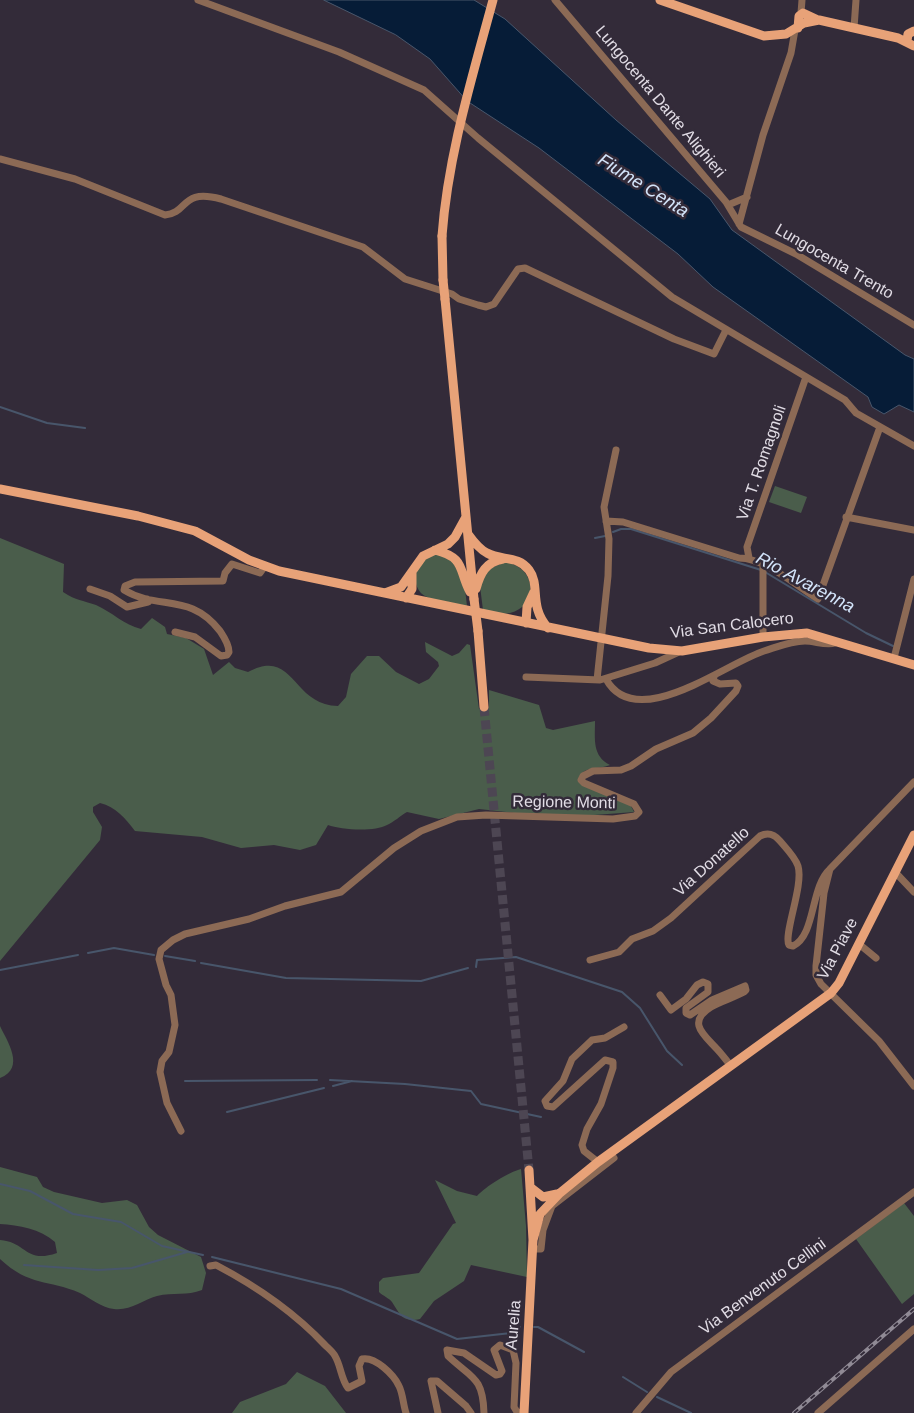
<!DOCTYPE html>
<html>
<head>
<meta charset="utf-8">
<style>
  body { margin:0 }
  canvas { display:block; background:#332b39 }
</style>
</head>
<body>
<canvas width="914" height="1413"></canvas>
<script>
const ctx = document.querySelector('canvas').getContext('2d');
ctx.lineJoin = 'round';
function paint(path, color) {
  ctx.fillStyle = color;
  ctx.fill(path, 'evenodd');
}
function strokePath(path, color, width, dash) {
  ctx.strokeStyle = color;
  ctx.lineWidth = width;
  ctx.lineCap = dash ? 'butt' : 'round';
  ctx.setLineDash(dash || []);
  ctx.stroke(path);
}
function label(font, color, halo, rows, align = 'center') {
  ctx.font = font + ' Helvetica,sans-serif';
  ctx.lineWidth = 5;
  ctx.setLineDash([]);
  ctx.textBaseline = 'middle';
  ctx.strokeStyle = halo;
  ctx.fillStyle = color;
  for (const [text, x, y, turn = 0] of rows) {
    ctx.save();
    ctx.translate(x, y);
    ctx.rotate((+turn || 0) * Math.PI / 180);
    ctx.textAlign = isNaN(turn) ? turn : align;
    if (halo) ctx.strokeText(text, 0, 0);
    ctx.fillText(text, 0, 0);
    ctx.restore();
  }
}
paint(new Path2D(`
  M775 486 807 497 801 513 769 502Z
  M0 538 64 564 63 592C77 601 82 600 96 605 112 612 124 625 141 629L152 618 165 627 167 634 186 638 204 649 213 675 229 662 235 668 248 672C295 647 291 705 338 706L346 697 351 674 367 656H379L396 672 419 684 429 679 439 666 438 662 426 652 425 642 452 656 459 653 467 644 470 645 479 709 489 707V690L539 705 546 728 553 730 595 721C595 739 592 756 610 765 598 770 583 765 579 779L630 804 634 812 581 816 524 814 479 809 439 819 407 812C400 816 394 822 387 825 375 832 341 830 328 825L316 845 300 850 274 845 241 848 202 837 135 831C125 818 116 807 100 803L93 807V812L102 827 100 840 0 961Z
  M436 554 450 557 464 581 467 606C455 603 436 603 425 596 413 589 413 571 422 562 425 558 431 556 436 554Z
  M506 562C539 569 537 607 510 613 502 615 492 612 483 610L480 586 488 569Z
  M0 1026C7 1041 26 1068 0 1078Z
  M0 1167 37 1177 43 1187 54 1192 102 1203 127 1200 137 1205 149 1227 158 1235 201 1257 206 1273 202 1290C187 1296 173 1292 157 1296 143 1300 130 1311 114 1309 102 1308 90 1298 80 1293 48 1279 30 1287 0 1259V1240C27 1242 25 1264 57 1253L55 1242C40 1229 19 1225 0 1224Z
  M521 1169 526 1226 527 1277 471 1265 464 1281 434 1301 420 1319C402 1323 400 1314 392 1302 389 1298 383 1296 379 1292V1282L383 1278 419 1273 453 1224 456 1223 435 1180 457 1191 477 1196C485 1187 509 1172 521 1169Z
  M904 1203 914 1216V1294L902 1304 856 1239Z
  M297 1372 325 1386 346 1413H232L240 1402 286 1384Z`), '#4a5d4b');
const water = new Path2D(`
  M324 0H474L505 19 616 120 710 199 732 230 905 355 914 359V412L899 405 884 414 872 407 868 397 713 287 678 254 539 148 467 101 430 59 396 35Z`);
paint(water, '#061c37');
strokePath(water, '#48566b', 1);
strokePath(new Path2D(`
  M0 407 47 423 85 428
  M613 532 621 529H631L761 570
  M595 538 605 536
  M765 572 866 633 893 646
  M88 953 114 948 154 955
  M165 956 195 961
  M201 963 286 978 421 981 468 968
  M476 967 477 960 516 957 622 992 640 1008 667 1051 682 1065
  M0 970 78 955
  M330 1080 405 1084 471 1091 481 1104 541 1117
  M185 1081 317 1080
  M333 1086 352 1081
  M227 1112 324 1088
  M0 1184 30 1191 73 1214 121 1222 162 1246 203 1255
  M212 1257 341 1289 457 1339 511 1333 520 1327
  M24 1265 98 1270 132 1268 187 1252
  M534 1327H538L584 1352
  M623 1377 647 1392
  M657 1397 691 1413`), '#48566b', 2);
strokePath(new Path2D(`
  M484 707 529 1170`), '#4d4653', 9, [9, 4.5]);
strokePath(new Path2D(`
  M198 0 339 52 424 90 478 138 672 297 845 400 856 413 914 446
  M555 0 726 202 741 227 796 254 914 325
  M801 13 802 0
  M854 28 856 0
  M0 159 75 179 165 215C189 213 180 188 221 199L363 247 405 279 452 294 459 299 478 305 486 307 494 304 518 269 525 268 674 339 714 354 726 330
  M728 205 747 197
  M739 224 763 135 791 53 795 30
  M846 517 914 530
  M606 521 623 522 739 558C765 558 795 585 818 599L880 427
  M749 558 747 547 806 377
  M90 589 110 596 127 607 148 602 147 599
  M175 632 195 637 221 656 227 655 229 652C229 644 224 637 220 631 190 592 159 611 124 590L125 586 135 582 223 581 225 573 232 564 260 573 265 566
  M763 637V567
  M894 658 914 579
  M526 677 600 680 655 663 681 651
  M606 679C636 734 726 663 764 651 777 647 791 641 805 641 815 641 826 646 835 643
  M597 680 608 576 609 539 604 507 616 450
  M914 782 830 869 824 893 816 966V975L821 984 879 1041 914 1086
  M895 872 914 892
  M859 944 876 958
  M590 960 619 952 632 939 653 931 671 918 760 836C768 832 774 834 780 841 786 848 795 857 798 866 804 885 783 935 789 945L793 946C816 935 810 887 830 869
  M660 995 671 1010 686 999 697 985 703 982 708 984V992L686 1008V1013L690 1015 712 1000 745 986 746 990 744 992C733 998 721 1001 711 1007 687 1022 703 1034 716 1048 721 1053 726 1060 731 1066
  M181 1131 167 1103 160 1072 162 1061 169 1052 175 1025 171 995 166 985 159 959 161 950 173 940 185 934 249 919 285 906 341 892 394 848 421 831 457 817 486 815 613 819 635 816 639 812 634 804 584 783 581 780 583 776 593 771 621 770 631 766 656 749 693 733 711 718 736 691 738 686 736 683 720 684 713 681 714 677
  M598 1162 584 1151 582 1145 587 1129 601 1104 613 1068V1062L605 1060 553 1107 547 1106 545 1101 563 1081 572 1059 592 1040 605 1038 624 1027
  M533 1249H541L543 1230 552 1206 614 1158 610 1153
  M210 1266 216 1265C256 1286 294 1312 325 1345 328 1348 333 1352 335 1356 341 1366 341 1379 348 1388L362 1381 359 1366 362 1359C375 1356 394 1375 399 1386 403 1394 403 1404 406 1413
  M438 1413 431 1381H437L466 1406 471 1413
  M484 1413C483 1376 471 1378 448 1356L447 1350 464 1353 496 1375 500 1374 502 1371 494 1350 500 1345 513 1350 516 1363 514 1407 517 1412 524 1413
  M636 1413 671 1372 914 1192
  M818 1413 914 1329`), '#8c6a55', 7);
strokePath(new Path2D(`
  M660 0 764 36 786 34 804 23 819 20 898 38 914 46
  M798 28 799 16 803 13 818 20
  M907 41 908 34 914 31
  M442 236 443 280
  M445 299 474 599
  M0 489 138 516 195 531 249 560 279 571 649 648 682 651 763 637 807 633 914 665
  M468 534C473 541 479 549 487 553 501 561 518 555 529 570 541 586 528 605 548 628
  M435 550C466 558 458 569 470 592
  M476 589C480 573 486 562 503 559
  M385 593 401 587 423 556 448 544 455 537 466 517
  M406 598 412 589V572
  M526 623 527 607 534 592
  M478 631 484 707
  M530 1187 543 1197 557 1194
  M533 1240 540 1214 560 1193 598 1162 831 993 839 983 914 835
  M524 1413 533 1240 529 1170`), '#e8a278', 9);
const rail = new Path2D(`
  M794 1413 914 1309`);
strokePath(rail, '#908a95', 4);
strokePath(rail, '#332b39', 2, [5.5]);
strokePath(new Path2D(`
  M442 236C448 155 472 78 493 0
  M443 280 445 299
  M474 599 478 631`), '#e8a278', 9);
label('16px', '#e1dce5', '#332b39', [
  ["Lungocenta Dante Alighieri",660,102,50],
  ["Lungocenta Trento",834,262,30],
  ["Via T. Romagnoli",762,463,-71],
  ["Via San Calocero",732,626,-7],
  ["Regione Monti",564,803,1],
  ["Via Donatello",712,862,-42],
  ["Via Piave",838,949,-62],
  ["Via Benvenuto Cellini",763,1287,-36],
  ["Aurelia",514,1325,-85]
]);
label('italic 18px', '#d3e4fa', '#332b39', [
  ["Fiume Centa",643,186,32],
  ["Rio Avarenna",805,583,28]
]);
</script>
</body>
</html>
